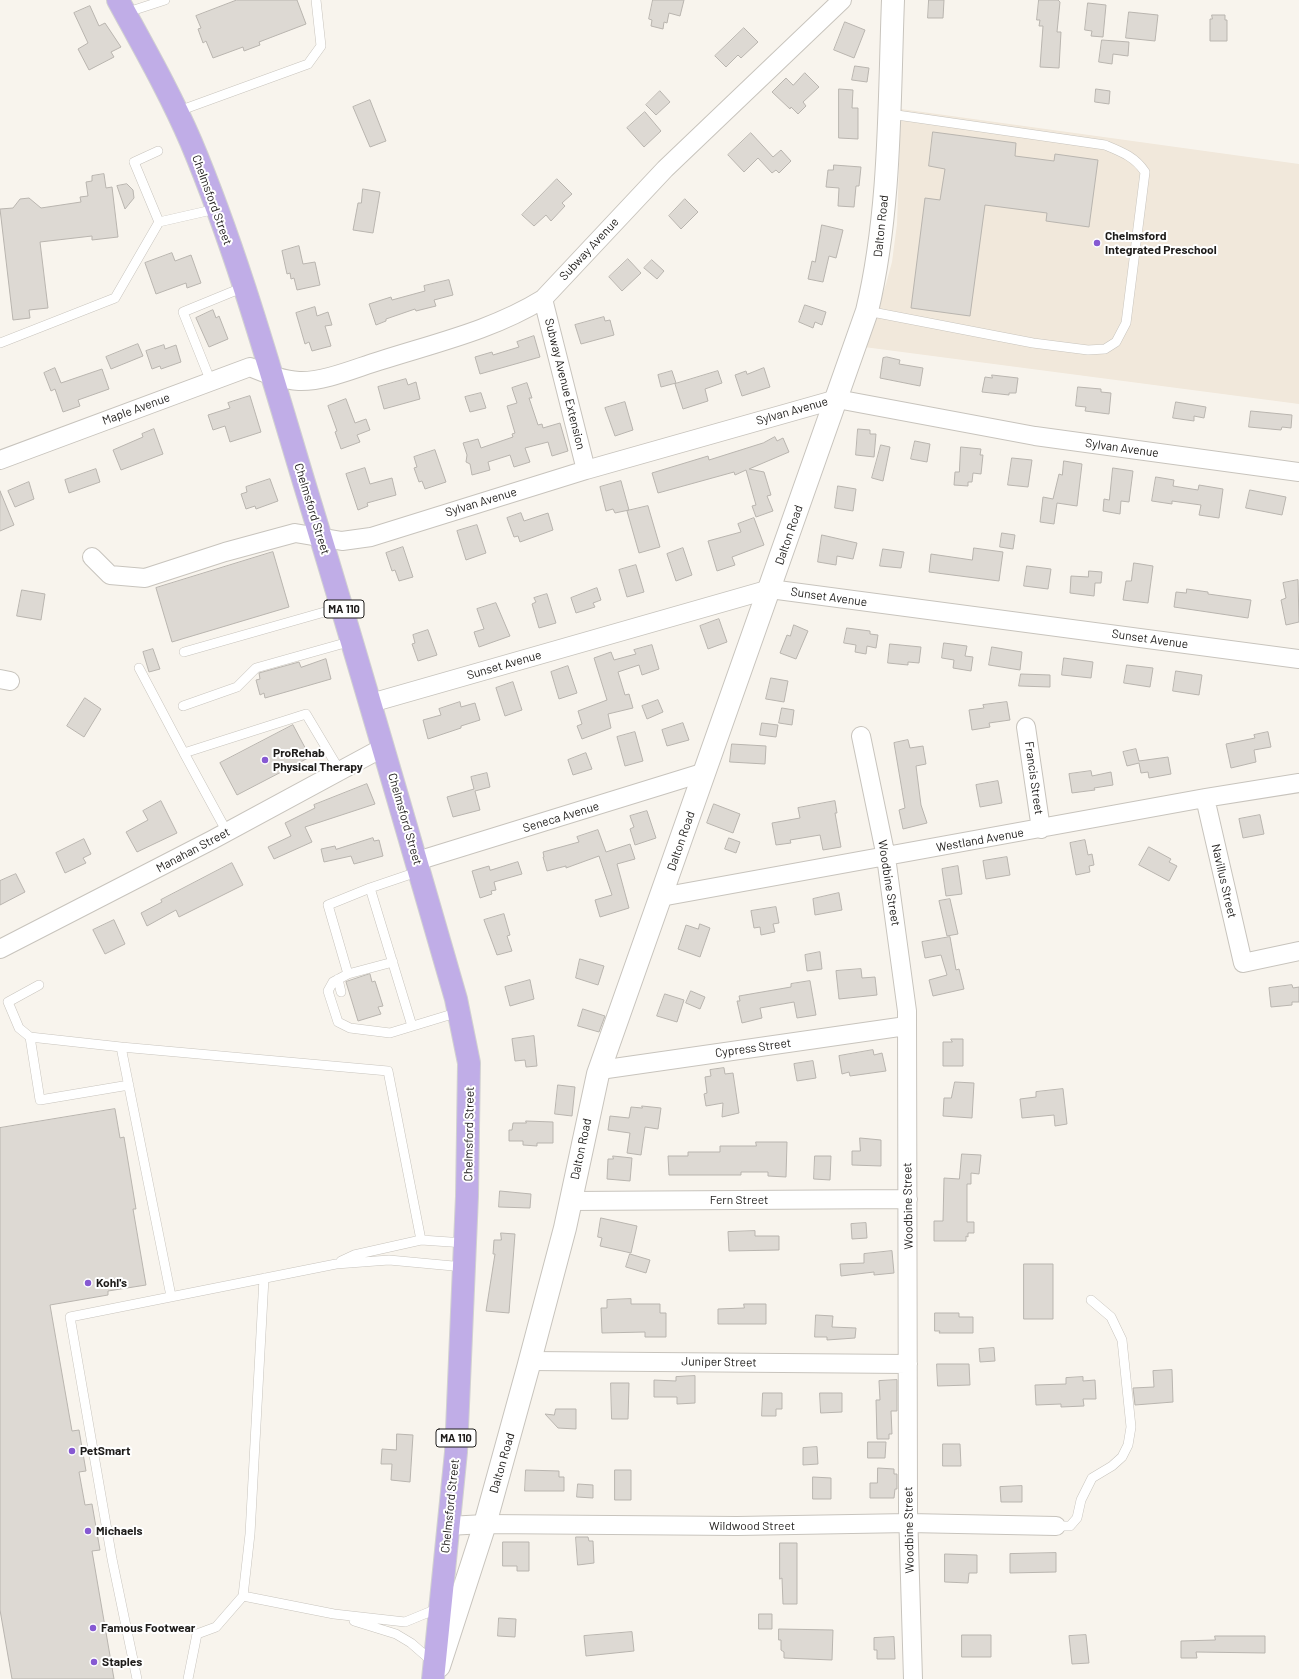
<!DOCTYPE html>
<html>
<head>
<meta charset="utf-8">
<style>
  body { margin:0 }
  canvas { display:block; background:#f8f4ed }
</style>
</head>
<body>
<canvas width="1299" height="1679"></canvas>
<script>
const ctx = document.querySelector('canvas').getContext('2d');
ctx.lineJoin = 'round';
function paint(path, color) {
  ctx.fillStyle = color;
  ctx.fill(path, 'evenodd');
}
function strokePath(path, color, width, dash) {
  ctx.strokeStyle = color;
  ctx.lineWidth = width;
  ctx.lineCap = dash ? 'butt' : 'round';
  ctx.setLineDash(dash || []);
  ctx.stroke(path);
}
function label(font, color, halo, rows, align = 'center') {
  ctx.font = font + ' Barlow,sans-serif';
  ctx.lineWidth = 4;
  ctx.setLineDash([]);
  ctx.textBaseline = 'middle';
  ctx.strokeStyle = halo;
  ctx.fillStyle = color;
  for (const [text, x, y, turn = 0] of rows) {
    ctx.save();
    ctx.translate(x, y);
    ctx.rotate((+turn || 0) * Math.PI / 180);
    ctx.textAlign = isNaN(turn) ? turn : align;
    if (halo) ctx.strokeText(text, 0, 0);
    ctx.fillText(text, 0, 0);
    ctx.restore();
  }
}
paint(new Path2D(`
  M901 109 1299 164V404L864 347 886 284 892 262 897 224Z`), '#f1e8db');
const building = new Path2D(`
  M237 0H297L306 24 259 42 260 45 244 51 243 47 213 58 206 41 203 43 198 29 201 28 196 16Z
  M653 0H684L680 16 669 13 667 23 664 22 663 29 651 26 652 20 649 19Z
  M929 0H944L943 18H928Z
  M1039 0H1058L1060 2 1057 32H1061L1059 68 1040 67 1043 26H1039L1040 20H1037Z
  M1088 3 1106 5 1103 37 1091 36 1092 31 1085 30Z
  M90 6 99 26 105 23 121 47 111 52 114 57 89 70 78 49 88 43 74 13Z
  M1129 12 1158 15 1155 41 1126 38Z
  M1212 15H1225V20H1227V41H1210V19H1212Z
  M845 22 865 30 854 58 834 50Z
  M744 28 758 42 741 58 738 55 726 67 715 56Z
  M1102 40 1129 42 1128 56 1113 54 1112 64 1099 62Z
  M855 66 869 68 867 82 852 80Z
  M805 73 819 87 803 102 806 106 798 114 791 107 790 109 772 92 786 78 793 85Z
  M839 89 853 90 852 108H858V139L839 138Z
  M1096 89 1110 91 1109 104 1095 102Z
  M660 91 670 102 656 115 646 105Z
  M370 100 386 141 370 147 353 107Z
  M645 112 661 131 644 147 627 128Z
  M933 132 1016 143 1015 156 1054 161 1055 154 1098 160 1089 227 1046 221 1047 213 985 205 970 316 911 308 925 198 940 200 945 169 929 166Z
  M751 133 773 157 781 150 791 161 779 173 776 170 772 173 758 158 744 172 728 155Z
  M834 165 861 167 859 186H856L854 207 838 206 839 188 826 187 828 170H833Z
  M104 174 106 188 112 187 118 237 92 240V236L40 242 48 308 29 310 30 318 13 320 0 209 13 208 20 199 29 198 41 208 81 202 80 197 88 196 86 182 92 181V176Z
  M557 179 572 194 562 203 565 206 551 221 546 215 534 226 522 215Z
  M127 184 133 190 134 198 125 209 117 186Z
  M363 189 380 192 373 233 353 230 358 203H361Z
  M685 199 698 212 681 229 669 216Z
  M822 225 843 230 836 258 829 256 823 282 808 279 812 261 815 262Z
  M299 246 303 264 315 262 320 285 297 290 294 278 291 279 290 273 287 274 282 251Z
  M172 253 175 261 191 255 201 283 187 288 186 283 156 294 145 263Z
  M628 259 641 273 622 291 609 277Z
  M652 260 664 271 657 279 644 268Z
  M449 280 453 295 434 300 436 306 416 311 415 309 386 319V321L376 325 369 304 391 297 392 300 425 291 424 286Z
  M805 305 826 312 822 325 815 322 813 328 799 322Z
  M315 307 317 316 328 312 332 325 325 326 331 346 312 351 309 342 305 344 296 313Z
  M213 310 216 318 219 316 228 339 209 347 196 318Z
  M604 317 605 321 610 320 614 335 581 344 575 325Z
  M534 336 540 357 480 374 475 357 492 352 493 355 519 347 517 342Z
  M138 344 143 356 111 369 106 357Z
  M164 345 165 349 176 345 181 362 161 369 160 366 152 369 146 351Z
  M887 357 900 360 899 364 923 368 920 386 880 378 883 358Z
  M55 368 61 383 102 369 109 389 78 400 80 406 63 412 55 389 51 391 44 373Z
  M764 368 770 387 742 396 735 375 746 371 747 374Z
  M672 371 676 383 661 387 658 375Z
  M718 371 722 383 705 389 708 401 683 409 675 384Z
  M992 375 1018 378 1016 393H1009V395L982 392 985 377 992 378Z
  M406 379 408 385 416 382 420 399 384 409 378 387Z
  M527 383 532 398H529L538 425 542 424 543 428 560 423 568 451 552 456 548 442 525 448 530 462 514 467 510 455 488 462 490 470 472 475 470 464 466 462 467 455 463 443 478 439 481 448 513 437 512 434 515 433 507 406 517 403 512 388Z
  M1078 387 1101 389V392L1111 393 1109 414 1085 411 1086 407 1076 406Z
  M481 393 486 408 470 412 465 397Z
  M250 396 261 432 230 442 225 426 213 430 208 415 230 408 228 403Z
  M346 399 355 423 366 419 370 430 357 435 360 442 341 449 335 432 337 431 328 406Z
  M625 402 633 430 615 436 605 408Z
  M1176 402 1206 407 1204 418 1194 416V421L1173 418Z
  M1251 411 1292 415 1291 428 1282 427 1281 430 1249 427Z
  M154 429 163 454 121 470 113 450 143 437 142 434Z
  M858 429 870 430V434H876L874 457 856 455Z
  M775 437 777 441 783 438 789 452 749 469 764 472 771 495 767 496 773 511 756 517 752 506 756 505 746 470 735 475 734 472 658 493 652 473 708 456 709 460 763 443Z
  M915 441 930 444 927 462 911 459Z
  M881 445 890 447 883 481 872 478Z
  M961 447 981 449 980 455H983L981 474 973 473 972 482H968V486L954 485 955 472H959Z
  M435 450 446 482 425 489 422 481 419 482 414 468 417 467 414 457Z
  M1012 458 1032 460 1028 487 1008 485Z
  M1064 461 1082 464 1077 506 1057 503 1054 524 1040 522 1043 497 1053 499 1059 474 1062 475Z
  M365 468 370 484 392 478 396 495 367 503 368 506 358 510 346 474Z
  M1113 468 1133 471 1129 502 1121 501 1120 514 1103 511 1104 499 1109 500Z
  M96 469 100 482 69 493 65 480Z
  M1156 477 1174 480 1173 486 1198 490 1199 485 1223 489 1219 518 1199 515 1201 505 1172 501V504L1152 501Z
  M270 479 278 501 256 509 255 506 246 509 241 494 247 492 246 487Z
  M621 481 629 510 615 513 613 509 606 511 600 487Z
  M29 482 34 499 15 507 8 491Z
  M838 486 856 489 853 511 835 508Z
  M1250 490 1286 497 1282 515 1246 508Z
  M0 491 14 525 0 531Z
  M648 506 660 547 639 553 627 511Z
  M521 513 524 521 548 513 553 530 520 542 518 536 514 537 507 518Z
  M754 518 764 545 732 557 735 565 717 571 708 541 741 532 738 524Z
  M477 525 486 553 466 560 457 531Z
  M1002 533 1015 535 1013 549 1000 547Z
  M822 535 857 543 853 559 837 556 836 565 818 562Z
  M403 547 413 577 399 581 395 570 392 571 386 553Z
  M683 548 692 575 676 581 667 554Z
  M974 548 1003 552 999 581 929 572 931 554 972 560Z
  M883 549 904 552 901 568 880 566Z
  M273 552 289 607 172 642 156 588Z
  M1134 563 1153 566 1148 603 1123 600 1126 581H1131Z
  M636 565 644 592 627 597 619 570Z
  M1027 566 1051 569 1048 589 1024 586Z
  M1089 571 1102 572 1101 583H1095L1094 596 1070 593 1071 576 1088 577Z
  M1298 580 1299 622 1286 625 1281 600 1286 598 1283 583Z
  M597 588 601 600 593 603 595 607 576 613 571 598Z
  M1187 589 1208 592V594L1251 600 1248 618 1174 607 1176 592 1186 593Z
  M22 590 45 594 41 620 17 616Z
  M547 594 556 623 539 628 532 604 536 602 534 598Z
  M496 603 510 636 479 647 474 632 484 629 477 609Z
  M719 619 727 642 708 649 700 626Z
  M794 625 808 631 796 659 780 653 787 635 790 636Z
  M847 628 870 631V634L878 635 876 648 867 646 866 654 855 652 856 645 844 643Z
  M428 630 437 655 418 661 412 644 415 643 413 635Z
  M944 643 967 646 965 656 973 657 971 671 953 668 954 660 942 658Z
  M890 644 921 647 919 663 908 662V665L888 663Z
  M652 645 659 669 642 675 639 665 618 672 625 695 629 694 633 708 608 714 611 728 582 739 577 726 582 724 578 711 607 700 594 658 611 652 614 660 636 654 634 650Z
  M992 647 1022 652 1020 670 989 665Z
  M153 649 160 669 149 672 143 652Z
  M1064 658 1093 662 1091 678 1062 675Z
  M326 659 331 679 265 698 264 693 260 695 256 680 260 679 259 673 299 662 301 667Z
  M1127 665 1153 668 1150 687 1124 683Z
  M568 666 577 693 559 699 551 672Z
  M1176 671 1202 675 1199 695 1173 691Z
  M1021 674 1050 675V687L1019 686Z
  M771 678 788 681 784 702 766 699Z
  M513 682 522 710 505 716 496 688Z
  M85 698 101 709 84 737 67 726Z
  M658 700 663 712 647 719 642 706Z
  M460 702 461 707 475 703 480 720 461 726V728L428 739 423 720 441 715 439 709Z
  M1007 702 1010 720 989 723 990 727 972 730 969 710 984 708 983 705Z
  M782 708 794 710 792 725 779 723Z
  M683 723 689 740 667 746 662 730Z
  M762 723 778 725 776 737 760 735Z
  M293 725 310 757 237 795 220 763Z
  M635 732 643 761 625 766 617 737Z
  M1268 732 1271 747 1254 750 1256 762 1231 768 1226 744 1255 738 1254 735Z
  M908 740 910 748 923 746 926 764 916 766 921 805 927 823 903 829 899 810 905 808 894 743Z
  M732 744 766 746 765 764 730 762Z
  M1136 749 1139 761 1168 757 1171 774 1149 778 1148 772 1141 773 1139 763 1127 766 1123 752Z
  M586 753 592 769 573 775 568 760Z
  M1091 771 1092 776 1111 772 1113 785 1094 788 1095 790 1072 793 1069 774Z
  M487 773 490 787 475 791 480 810 453 817 447 797 474 789 471 777Z
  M998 781 1002 803 980 807 976 785Z
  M367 784 375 804 305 827 312 842 274 859 268 847 291 836 285 823 315 808 314 805Z
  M161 801 177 833 137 852 126 832 148 820 143 811Z
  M835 801 837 813H835L841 847 823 850 820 835 790 840 791 843 776 845 772 823 800 818 798 808Z
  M714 804 740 814 733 833 707 823Z
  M647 811 656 838 635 845 630 829 634 827 630 816Z
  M1260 815 1264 834 1243 838 1239 819Z
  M598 830 606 852 630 844 635 859 617 864 629 908 600 917 595 900 612 895 599 856 566 868V866L547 871 543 857H544L543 852 579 842 577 837Z
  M373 838 374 841 379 840 383 856 354 864 351 856 324 862 321 849 335 846 336 849Z
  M729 838 740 842 736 853 725 849Z
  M84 839 91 854 83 858 86 863 65 873 56 853Z
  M1085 840 1088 855 1092 854 1094 865 1089 866 1090 872 1076 875 1070 843Z
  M1149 847 1171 859 1169 862 1177 866 1169 881 1139 865Z
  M1007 857 1010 875 986 879 983 861Z
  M518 862 522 874 494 882 496 890 491 891 492 894 480 898 472 871 489 866 490 870Z
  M232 863 243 885 179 917 176 910 147 926 141 913 162 902 161 900Z
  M958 866 962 894 946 896 942 869Z
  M16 874 25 892 0 905V881Z
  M839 893 842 910 815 915 813 899Z
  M950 899 958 934 947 936 939 901Z
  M776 907 779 923 773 924 775 932 761 935 760 927 754 928 751 911Z
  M504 914 510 935 507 936 512 951 497 955 484 920Z
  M114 920 125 944 105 954 93 930Z
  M700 924 710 928 700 957 678 949 686 925 698 929Z
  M950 937 956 970 959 969 964 989 933 996 929 980 947 975 941 955 925 958 922 942Z
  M820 952 822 969 807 971 805 955Z
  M580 959 604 966 598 985 576 978Z
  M861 969 862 978 875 977 877 995 839 999 836 971Z
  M370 974 372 982 375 981 383 1006 378 1007 381 1014 358 1021 346 982Z
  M530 980 534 999 510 1006 505 987Z
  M810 981 816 1015 797 1018 794 1002 760 1008 762 1018 742 1023 737 1001H740L739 996 791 987V984Z
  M1292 985 1293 988 1299 987V1002H1292V1005L1271 1007 1269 988Z
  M691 991 705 997 700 1009 686 1003Z
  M665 994 684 1000 677 1022 657 1016Z
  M583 1009 605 1016 599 1032 578 1026Z
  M534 1036 537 1066 526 1067 525 1060 515 1061 512 1039Z
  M951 1039H963V1066H943V1042H952Z
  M873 1050 874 1055 882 1053 886 1071 850 1076 849 1072 842 1074 839 1056Z
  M813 1061 816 1078 797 1081 794 1064Z
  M724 1068 725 1074 733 1073 739 1113 722 1117 723 1103 706 1106 704 1094 707 1093 705 1077 711 1076 710 1070Z
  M955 1082 974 1083 972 1118 943 1116 944 1098H951Z
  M558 1085 575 1087 572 1116 555 1114Z
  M1063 1089 1067 1124 1055 1126 1054 1115 1022 1118 1020 1099 1036 1097V1092Z
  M642 1106 661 1108 658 1129 645 1127 641 1155 627 1153 630 1133 608 1130 610 1116 629 1118 631 1107 642 1108Z
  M115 1109 120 1138 124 1137 136 1209H133L146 1285 108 1291V1295L50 1305 72 1431 79 1430 86 1471 79 1472 85 1505 92 1504 100 1550 92 1551 114 1679H12L0 1610V1128Z
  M526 1121 553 1122V1143H537V1146L523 1145V1141H509V1130H512L513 1123H526Z
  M860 1138 881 1140V1166L852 1165V1151H860Z
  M756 1142H787L786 1177 768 1176V1172H741V1175H669L668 1156H688V1152H720V1146H756Z
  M962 1154 981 1155 979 1174 971 1173V1184H967V1222H974V1233H968V1237L966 1236V1241H934V1221H943L944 1178 959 1179Z
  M613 1156 632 1158 630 1181 607 1179 608 1159H613Z
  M815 1156H831L830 1180 814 1179Z
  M500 1191 531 1194 530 1208 499 1207Z
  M601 1218 637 1226 631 1253 600 1246 602 1238 598 1237Z
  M866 1223 867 1238 852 1239 851 1224Z
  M755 1231V1236H779V1250L729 1251 728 1232Z
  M501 1233 515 1234 509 1313 486 1311 495 1254H493L494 1240H501Z
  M892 1251 894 1273 874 1275V1272L841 1276 840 1264 864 1263V1254Z
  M630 1254 650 1260 646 1273 626 1267Z
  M1024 1264H1053V1319H1024Z
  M631 1299V1304H660V1313H666V1337H645V1332L602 1333 601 1308H607V1300Z
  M744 1304H766V1324H718V1309L744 1308Z
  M935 1313H959V1317H973V1333H939L940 1331H935Z
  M816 1315 833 1316 832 1327 856 1328 855 1338 827 1340V1337H815Z
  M994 1348 995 1361 980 1362 979 1349Z
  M937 1364H969L970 1385 938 1386Z
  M1172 1370 1173 1402 1135 1405 1133 1388 1154 1387 1153 1371Z
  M695 1376V1403L677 1404V1397H654V1380L676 1381V1377Z
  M1083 1377V1381L1095 1380 1096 1399H1083L1084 1406 1061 1407V1404L1036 1405 1035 1385 1066 1384V1378Z
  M897 1380V1411H891L892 1434H889V1439H877L876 1400H880L879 1381Z
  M611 1383H629L628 1419H612Z
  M763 1393H782V1409H776V1416H762Z
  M820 1393H842V1412L821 1413Z
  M556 1409H576V1429L558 1428 545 1414 554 1415Z
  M397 1434 413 1435 410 1482 391 1480 392 1464H381L382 1449 396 1450Z
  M868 1442H886L885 1458H868Z
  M943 1444H960L961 1466H943Z
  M817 1447 818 1464 803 1465V1448Z
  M878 1468 894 1469V1474H897V1489H895L894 1498H870V1483H877Z
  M526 1470 559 1471V1477H564V1491H525Z
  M615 1470H631V1500H615Z
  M813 1477 831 1478V1499H813Z
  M578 1484 593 1485V1498L577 1497Z
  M1022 1486V1502H1001L1000 1487Z
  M576 1537H588L589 1541H593L594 1563 578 1565Z
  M503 1542H529V1571H517V1566H503Z
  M780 1543H797V1604H783L782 1578 780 1579Z
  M1056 1553V1572L1010 1573V1554Z
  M945 1554 977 1555V1573H969L968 1583 945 1582Z
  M759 1614H772V1629H759Z
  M499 1618 516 1619 515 1637 498 1636Z
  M779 1629 833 1630 832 1660 784 1658V1652L781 1650V1640H779Z
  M632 1632 634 1651 586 1656 584 1636Z
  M962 1635H991V1657H962Z
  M1086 1635 1089 1663 1072 1664 1069 1636Z
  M1215 1636H1265V1653L1196 1652 1197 1658H1181V1641L1215 1640Z
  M894 1637 895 1659H877V1650H874V1638Z`);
paint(building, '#ddd9d3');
strokePath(building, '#b9b5af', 1);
const service = new Path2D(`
  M125 13 165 0
  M176 112 308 64 321 46 316 0
  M158 151 134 162 159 222
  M867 311 1033 343 1088 350 1105 349 1116 342 1126 323 1145 172C1135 157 1122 152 1105 145L890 114
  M0 343 115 298 159 222 216 209
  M211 382 183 312 244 287
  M184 652 342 607
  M139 668 184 753
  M183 706 237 687 256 668 352 641
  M227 832 184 753 306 714 340 771
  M370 888 412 1026
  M393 962 348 974 333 982 328 991 338 1022 350 1028 390 1033 459 1012
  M348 974 328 905 370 888 420 871
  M338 979 341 992
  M39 985 8 1002 19 1028 30 1037 121 1047
  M30 1037 40 1100 129 1085
  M341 1261 354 1255 421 1240 465 1243
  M171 1296 121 1047 388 1071 421 1240
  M1056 1526H1070L1077 1518 1081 1500 1092 1478 1112 1466 1122 1457 1128 1445 1131 1427 1122 1340 1111 1317 1091 1300
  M243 1596 334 1614 405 1622 439 1608
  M354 1621 396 1634 411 1643 434 1663
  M137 1679 112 1559 70 1317 336 1264 389 1260 464 1267
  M188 1679 197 1634 216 1627 243 1596 250 1534 264 1278`);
const minor = new Path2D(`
  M543 299 586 470
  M0 460 250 367C266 374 282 380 299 381 324 382 356 368 379 361 435 343 493 330 543 299L665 169 842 0
  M92 557 110 575 145 578 225 552 295 533 342 541 371 537 586 470 837 399 1035 436 1299 472
  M0 679 10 681
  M371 703 770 589 1299 659
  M1026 727 1041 829
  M861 736 886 857 907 1011 908 1511 913 1679
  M1205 798 1243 963 1299 951
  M417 861 705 772
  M661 897 1205 798 1299 783
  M0 949 212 840 384 747
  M600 1070 906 1026
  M570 1201 908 1199
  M530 1361 908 1364
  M448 1526 485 1524 737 1526 909 1523 1056 1526`);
const tertiary = new Path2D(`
  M439 1666 485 1524 528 1368 565 1228 598 1074 867 311C891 210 889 104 893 0`);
const primary = new Path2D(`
  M118 0C143 46 170 93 191 142 238 254 271 373 306 489 358 659 407 829 456 999L469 1063 467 1196 456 1452 433 1679`);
strokePath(service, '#c8c4bd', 10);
strokePath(minor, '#c8c4bd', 20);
strokePath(tertiary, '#c8c4bd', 24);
strokePath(primary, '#d2d2d1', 24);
strokePath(service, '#fff', 9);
strokePath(minor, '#fff', 18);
strokePath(tertiary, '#fff', 22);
strokePath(primary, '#c0ade7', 22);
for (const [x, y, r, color] of [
  [1097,243,4,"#8659d2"],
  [265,760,4,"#8659d2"],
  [88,1283,4,"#8659d2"],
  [72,1451,4,"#8659d2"],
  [88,1531,4,"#8659d2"],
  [93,1628,4,"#8659d2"],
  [94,1662,4,"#8659d2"]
]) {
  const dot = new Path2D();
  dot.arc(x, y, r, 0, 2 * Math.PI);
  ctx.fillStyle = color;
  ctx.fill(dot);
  strokePath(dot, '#fff', 1.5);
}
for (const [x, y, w] of [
  [344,609,40],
  [456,1438,40]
]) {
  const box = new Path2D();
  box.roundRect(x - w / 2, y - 9, w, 18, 3);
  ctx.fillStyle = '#fff';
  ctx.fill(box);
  strokePath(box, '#1e1c1a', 1);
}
label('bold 11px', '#1e1c1a', null, [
  ["MA 110",344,609],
  ["MA 110",456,1438]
]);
label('12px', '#1e1c1a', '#fff', [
  ["Chelmsford Street",212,200,70],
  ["Dalton Road",881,226,-84],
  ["Subway Avenue",589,249,-47],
  ["Subway Avenue Extension",565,384,76],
  ["Maple Avenue",136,409,-20],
  ["Sylvan Avenue",792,411,-16],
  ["Sylvan Avenue",1122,448,8],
  ["Sylvan Avenue",481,502,-17],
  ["Chelmsford Street",312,509,73],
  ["Dalton Road",789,535,-71],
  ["Sunset Avenue",829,597,8],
  ["Sunset Avenue",1150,639,8],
  ["Sunset Avenue",504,665,-16],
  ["Francis Street",1034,778,82],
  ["Seneca Avenue",561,817,-17],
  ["Chelmsford Street",405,819,74],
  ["Westland Avenue",980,840,-10],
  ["Dalton Road",681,841,-71],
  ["Manahan Street",193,850,-28],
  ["Navillus Street",1224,881,77],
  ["Woodbine Street",889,883,81],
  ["Cypress Street",753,1048,-8],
  ["Chelmsford Street",469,1134,-89],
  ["Dalton Road",581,1149,-78],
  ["Fern Street",739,1200],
  ["Woodbine Street",908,1206,-91],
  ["Juniper Street",719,1362,1],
  ["Dalton Road",502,1463,-74],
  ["Chelmsford Street",450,1506,-84],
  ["Wildwood Street",752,1526],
  ["Woodbine Street",909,1530,-91]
]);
label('bold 12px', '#1e1c1a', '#fff', [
  ["Chelmsford",1105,236],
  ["Integrated Preschool",1105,250],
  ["ProRehab",273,753],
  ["Physical Therapy",273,767],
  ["Kohl's",96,1283],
  ["PetSmart",80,1451],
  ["Michaels",96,1531],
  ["Famous Footwear",101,1628],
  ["Staples",102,1662]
], 'left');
</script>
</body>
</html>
